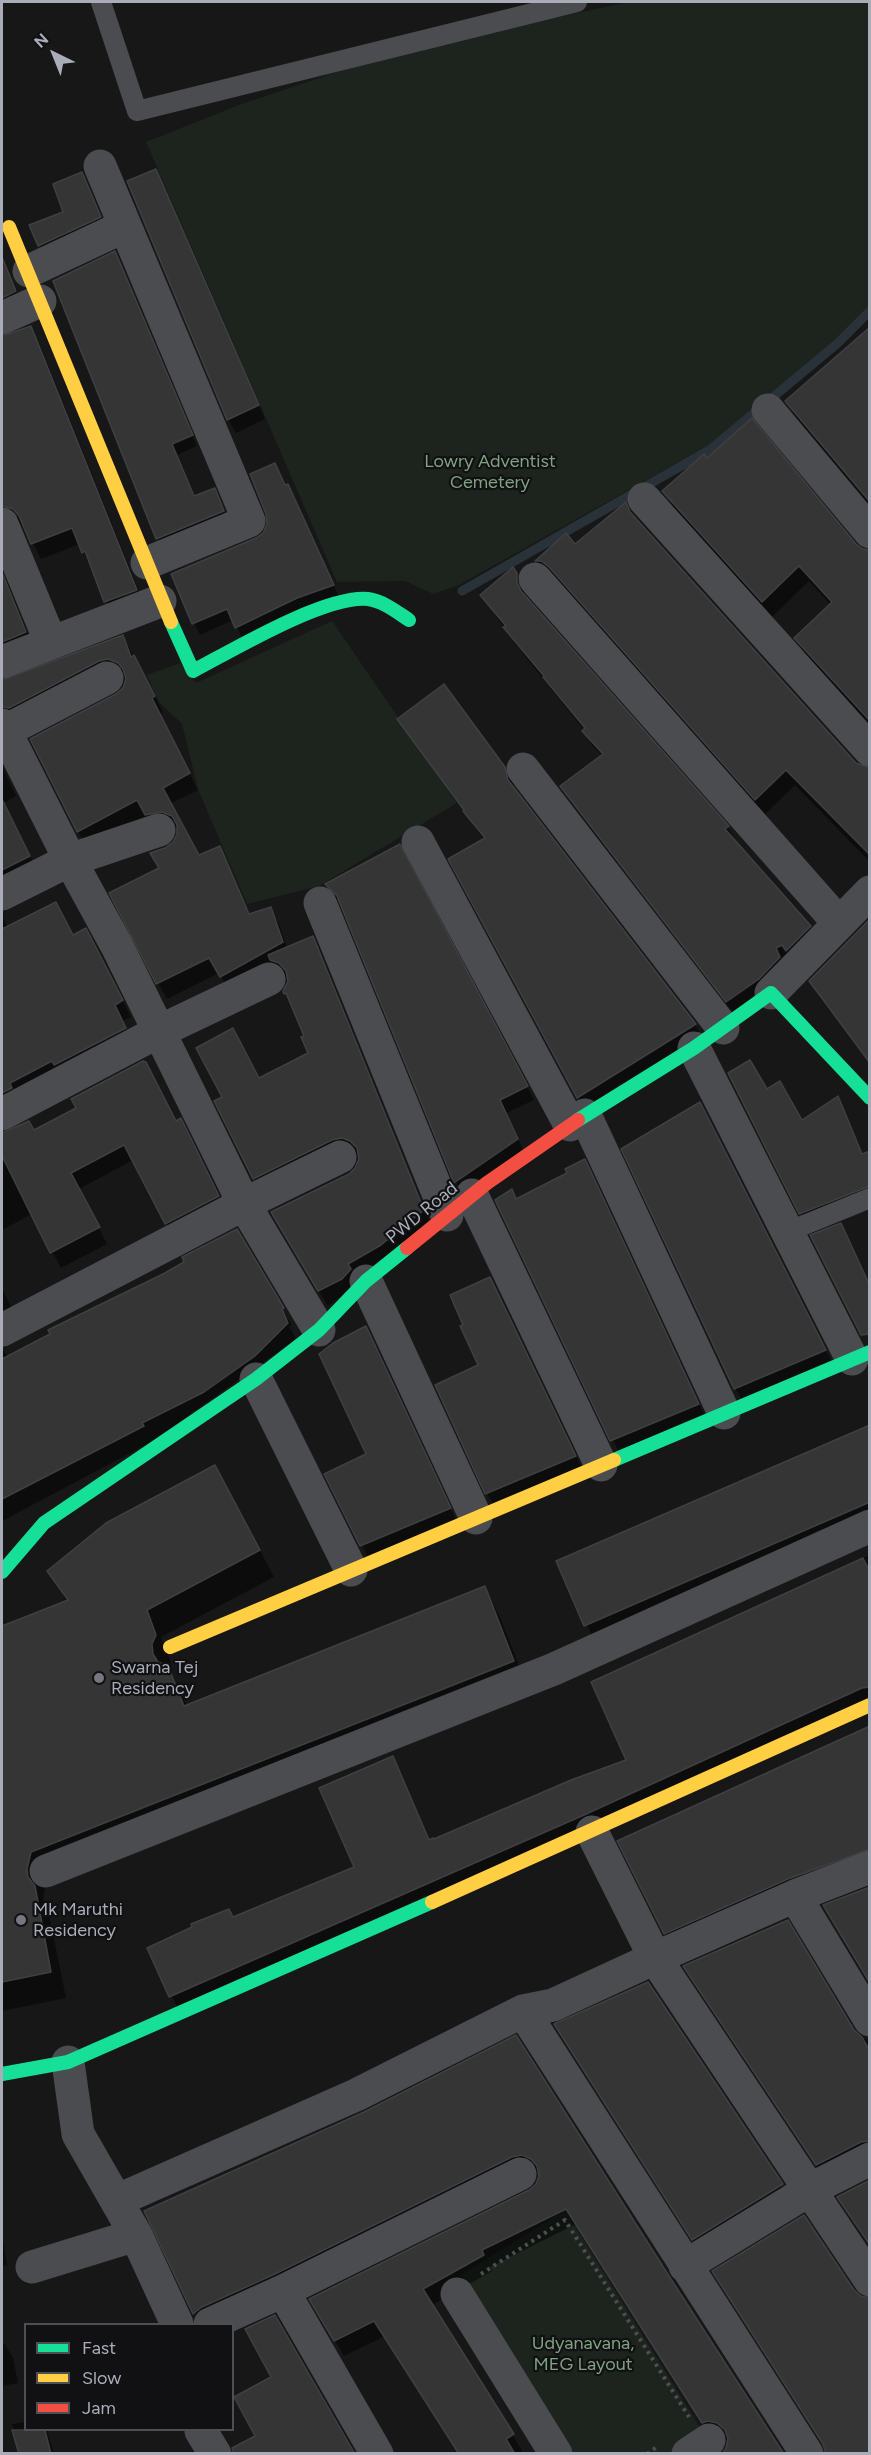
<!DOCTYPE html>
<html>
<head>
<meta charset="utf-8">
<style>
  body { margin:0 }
  #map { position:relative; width:871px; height:2455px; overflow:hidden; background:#171717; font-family:Figtree,sans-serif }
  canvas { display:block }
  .frame { position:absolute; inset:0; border:3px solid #a8adb8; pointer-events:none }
  .legend { position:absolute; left:24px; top:2323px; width:210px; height:108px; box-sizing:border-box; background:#111113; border:2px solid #4d4f55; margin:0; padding:8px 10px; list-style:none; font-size:18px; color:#a8adb8 }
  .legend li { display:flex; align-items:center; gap:12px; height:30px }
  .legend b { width:30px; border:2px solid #4d4f55 }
  .north { position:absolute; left:24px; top:24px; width:60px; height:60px; -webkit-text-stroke:4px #111113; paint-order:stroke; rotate:317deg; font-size:16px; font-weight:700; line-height:24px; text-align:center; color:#a8adb8 }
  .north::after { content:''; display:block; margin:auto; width:21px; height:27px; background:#a8adb8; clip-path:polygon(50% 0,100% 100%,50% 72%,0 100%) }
</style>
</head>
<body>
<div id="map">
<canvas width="871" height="2455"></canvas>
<div class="frame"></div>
<ul class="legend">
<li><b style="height:8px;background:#16e098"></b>Fast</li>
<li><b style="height:8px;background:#ffcf43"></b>Slow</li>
<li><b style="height:8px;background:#f24e42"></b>Jam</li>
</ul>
<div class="north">N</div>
</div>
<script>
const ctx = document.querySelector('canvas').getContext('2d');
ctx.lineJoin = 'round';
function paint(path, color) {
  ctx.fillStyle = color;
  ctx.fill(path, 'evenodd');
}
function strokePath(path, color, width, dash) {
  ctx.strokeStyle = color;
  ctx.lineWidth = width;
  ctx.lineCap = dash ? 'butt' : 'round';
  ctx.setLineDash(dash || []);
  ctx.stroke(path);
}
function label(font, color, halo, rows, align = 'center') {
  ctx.font = font + ' Figtree,sans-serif';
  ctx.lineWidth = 4.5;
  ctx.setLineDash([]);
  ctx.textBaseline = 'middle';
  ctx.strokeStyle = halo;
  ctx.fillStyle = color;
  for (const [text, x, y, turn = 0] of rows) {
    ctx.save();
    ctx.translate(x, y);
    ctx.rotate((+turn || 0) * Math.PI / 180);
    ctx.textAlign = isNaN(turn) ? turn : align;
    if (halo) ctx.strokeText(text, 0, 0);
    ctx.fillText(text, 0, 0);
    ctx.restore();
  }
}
paint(new Path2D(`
  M629 2H869V306L834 341 718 440 459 585 433 594 405 581 337 582 146 142 239 105 402 50Z
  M332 621 457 803 319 886 247 904 198 789 182 724 159 702 147 675 180 663 196 683Z
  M565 2210 704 2434 672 2453H573L461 2275Z`), '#1d241e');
paint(new Path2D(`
  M155 171 265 419 236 433 228 419Z
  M82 174 107 229 46 257 31 226 65 212Z
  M115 253 197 446 177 455 194 498 214 490 229 522 164 549 158 538Z
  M2 255 24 307 2 320Z
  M30 327 39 343 145 606 115 618 80 544 41 559 24 525 14 521 2 524V338Z
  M870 329V505L796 417 786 401Z
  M275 465 286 487 288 486 295 498 339 597 243 639 233 620 200 635 194 623 257 540 265 534 269 524Z
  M664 491 855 545 862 551 870 552V725L805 654 796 638 831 605 809 581 772 617 673 507Z
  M633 517 855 764 870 770V862L795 785 765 814 545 576 536 561 566 535 575 546Z
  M2 569 34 649 2 662Z
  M516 573 525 588 524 597 727 827 736 841 810 926 818 940 735 1015 570 801 562 787 602 756 592 745 584 730 513 641 482 595Z
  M123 637 163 712 159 714 198 790 170 804 199 857 219 848 250 915 270 909 279 924 287 948 312 938 321 953 431 1226 328 1306 273 1213 350 1175 356 1169 360 1156 351 1153 263 1193 254 1178 259 1079 309 1054 306 1037 284 991 289 978 280 976 230 992 219 973 167 999 158 983 161 869 153 853 174 844 178 830 173 827 155 830 147 816 87 847 78 831 117 696 124 688 127 678 118 675 2 725V682L9 681Z
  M399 719 504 767 513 783 515 791 695 1024 703 1039 587 1112 578 1097 484 840Z
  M2 766 16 796 3 803 38 872 2 891Z
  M407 859 534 1100 506 1113 524 1152 463 1195 456 1182 343 905 334 897 327 885Z
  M2 916 8 928 73 937 95 946 131 1017 122 1021 134 1044 2 1114Z
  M870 922V1064L820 998 810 982Z
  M766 1091 802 1123 837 1098 863 1156 870 1153V1200L808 1225 801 1213Z
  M708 1119 834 1366 744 1404 735 1388Z
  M176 1122 189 1136 227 1212 175 1239 133 1160 79 1189 107 1244 61 1268 32 1214 2 1230V1134L29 1123 34 1132Z
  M569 1174 592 1175 706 1418 620 1454 497 1201 511 1191 516 1200Z
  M236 1231 292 1325 289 1326 296 1339 151 1442 2 1521V1349L8 1357 163 1276Z
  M490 1279 583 1470 495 1507 487 1493 480 1366 465 1325Z
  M2 1289 17 1318 2 1326Z
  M366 1328 457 1522 369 1559 326 1474 369 1455Z
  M870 1427V1522L595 1642 558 1562Z
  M230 1493 274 1577 161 1637 171 1662 168 1668 187 1706 484 1588 499 1615 528 1688 46 1879 43 1903 49 1914 66 1998 2 2011V1646L16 1643 67 1602 49 1571Z
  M870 1555V1705L180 2013 149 1948 233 1918 356 1867 392 1758 430 1841 628 1760 593 1683Z
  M870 1727V1867L674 1949 665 1933Z
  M694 1983 853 2031 861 2038 870 2040V2159L827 2181Z
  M648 1984 790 2199 701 2253 564 2038Z
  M516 2037 783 2454 727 2448V2439H713L576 2224 490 2267 492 2271 432 2305 513 2435 522 2451 518 2454H459L385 2336 344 2356 311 2300 529 2192 536 2186 540 2174 532 2171 201 2324 146 2212 365 2113Z
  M2 2234 7 2265 2 2266Z
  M2 2344H5L13 2358 18 2383 2 2386Z
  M26 2422V2430H47L54 2454H20L12 2424Z`), '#0007');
strokePath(new Path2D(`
  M462 591 711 449 838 343 870 311`), '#2a3239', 9);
const building = new Path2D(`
  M156 169 259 405 227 420 127 181Z
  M82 172 101 217 38 246 29 225 63 212 53 184Z
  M115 251 193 435 172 444 194 496 215 488 224 511 156 539 53 281Z
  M2 257 16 291 2 298Z
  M31 326 137 590 104 602 85 551 82 553 72 528 31 544 19 516 13 509 2 506V336Z
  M870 327V502L785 401Z
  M752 418 856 544 863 549 870 550V721L794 638 832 602 799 566 762 602 662 491 704 454 707 458Z
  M275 463 285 485 288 484 334 585 297 598 235 628 227 609 192 624 171 574 256 538 263 533 267 524 266 514 250 474Z
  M626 502 630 512 856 763 870 768V855L786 770 755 800 549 567 541 561H535L566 533 575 544Z
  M513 567 517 573V582L521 591 729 826 725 829 811 926 786 951 782 945 776 948 780 957 759 979 726 1002 560 786 603 754 582 731 585 728 543 677 544 676 503 627 506 626 480 595Z
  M2 572 26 632 2 642Z
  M123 635 131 657 134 655 155 696 152 698 190 773 163 788 199 855 220 846 249 914 271 907 283 942 220 977 209 958 156 984 109 893 159 868 150 853 165 848 173 842 177 834V825L172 816 162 812 145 815 137 800 77 832 30 739 116 694 123 688 126 679 123 669 118 663 108 659 99 661 9 708 2 707V680Z
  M444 684 505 767 508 780 696 1024 577 1098 448 859 485 838 463 811 464 810 397 719Z
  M2 799 30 856 2 870Z
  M400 844 528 1086 500 1100 518 1139 454 1183 337 896 325 884Z
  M56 902 73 935 86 928 123 1000 115 1005 126 1028 54 1065 52 1061 10 1083 12 1088 2 1093V929Z
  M870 919V1063L809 981Z
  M313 936 424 1210 381 1245 348 1264 351 1269 342 1279 318 1291 271 1212 349 1174 355 1168 359 1159 357 1148 350 1141 342 1138 332 1140 253 1179 214 1101 222 1097 196 1048 233 1028 259 1078 308 1053 301 1037 304 1036 286 993 284 994 283 991 288 981 286 971 279 963 270 960 268 955Z
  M750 1060 767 1089 780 1081 802 1120 838 1096 862 1154 870 1151V1186L799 1214 728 1073Z
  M143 1061 146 1062 176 1121 181 1118 219 1196 165 1224 124 1145 71 1173 100 1227 50 1253 2 1156V1133L29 1121 34 1130 76 1108 71 1099Z
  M700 1102 826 1350 734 1389 621 1149Z
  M585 1159 699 1404 610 1441 495 1200 512 1189 516 1199 567 1173 565 1169Z
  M841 1223 870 1286V1334L861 1335 810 1235Z
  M237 1229 284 1308 282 1309 288 1323 255 1356 204 1392 142 1423 144 1426 2 1499V1359L50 1334 48 1330 163 1274 184 1262 182 1257Z
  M490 1277 576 1456 485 1494 435 1385 478 1365 460 1326 463 1325 450 1295Z
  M366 1326 451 1508 360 1546 324 1474 366 1454 319 1354 333 1343Z
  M870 1425V1502L584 1626 556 1561Z
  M215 1465 260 1550 147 1610 156 1635 152 1644 153 1654 158 1662 168 1666 184 1706 485 1586 514 1661 31 1852 27 1869 28 1877 35 1886 51 1972 2 1982V1626L68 1600 47 1571 106 1523Z
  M863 1558 870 1572V1687L862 1688 584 1815 169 1997 147 1948 192 1927 191 1924 229 1909 233 1917 354 1867 319 1788 393 1756 429 1840 433 1838 434 1839 571 1780 626 1760 591 1682Z
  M870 1726V1849L788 1879 664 1934 617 1841Z
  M870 1887V1983L823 1905Z
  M788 1920 854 2030 862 2037 870 2051V2141L861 2142 816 2165 683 1966Z
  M648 1982 783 2184 692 2240 554 2024Z
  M516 2035 669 2276 784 2454H722L726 2448 728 2439 725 2430 717 2423 708 2421 702 2423 566 2209 482 2250 484 2255 423 2289 514 2434 506 2439 515 2454H459L374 2321 334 2341 309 2299 529 2190 536 2184 539 2176 537 2166 531 2159 522 2155 512 2157 275 2274 202 2307 193 2314 144 2211 364 2112Z
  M870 2180V2245L837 2197Z
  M804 2215 854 2290 861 2296 870 2298V2454H826L823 2444 712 2271Z
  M275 2315 355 2454H234L232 2448 255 2436 234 2397 271 2377 245 2329Z
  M12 2430H45L51 2454H19Z`);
paint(building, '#353536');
strokePath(building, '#3f4043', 1.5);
strokePath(new Path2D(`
  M481 2274 565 2220 689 2417
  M647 2454 657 2447`), '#4d4e52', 4, [3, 4.5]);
strokePath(new Path2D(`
  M101 2 137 111 577 2
  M787 1232 870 1198`), '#4b4c50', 20);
strokePath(new Path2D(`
  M100 166 249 521 147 563
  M29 271 125 226
  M2 318 40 301
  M768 410 870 532
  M644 499 870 750
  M2 524 51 643
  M535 579 839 923
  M2 662 160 601
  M2 725 70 860 117 946 244 1204 319 1330
  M5 731 107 678
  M523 769 723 1028
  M418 842 570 1125
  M2 894 70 860 159 830
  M320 903 447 1215
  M771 993 870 892
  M694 1048 852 1359
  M2 1114 158 1032 269 979
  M585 1115 724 1413
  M472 1195 601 1465
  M366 1281 476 1518
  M2 1330 244 1204 340 1157
  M256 1379 351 1570
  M592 1832 655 1958 870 2280
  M46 1871 554 1669 870 1526
  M795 1896 870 2020
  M523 2011 807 2454
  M68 2062 78 2134 136 2235 177 2324
  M118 2200 356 2095 523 2011 553 2005 655 1958 795 1896 870 1867
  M685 2266 811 2189 870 2159
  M32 2267 136 2235
  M283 2291 377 2454
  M457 2294 556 2454
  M210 2324 283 2291 520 2174
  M201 2431 215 2454
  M688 2454 709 2440`), '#4b4c50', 33);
strokePath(new Path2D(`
  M171 622 193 671C233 650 325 595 368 599 383 601 397 612 409 620
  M578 1120 694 1048 771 993 870 1098
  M614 1460 870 1352
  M2 1572 44 1523 256 1379 319 1330 366 1281 407 1248
  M2 2074 68 2062 432 1902`), '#16e098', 14);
strokePath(new Path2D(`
  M9 227 171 622
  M170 1647 614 1460
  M432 1902 870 1705`), '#ffcf43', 14);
strokePath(new Path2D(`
  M407 1248 487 1183 578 1120`), '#f24e42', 14);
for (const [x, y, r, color] of [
  [99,1678,6,"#757880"],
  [21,1920,6,"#757880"]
]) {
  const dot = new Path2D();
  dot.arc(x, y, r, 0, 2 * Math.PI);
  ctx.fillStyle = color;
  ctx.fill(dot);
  strokePath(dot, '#111113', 2);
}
label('18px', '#7fa381', '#111113', [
  ["Lowry Adventist",490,462],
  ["Cemetery",490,483],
  ["Udyanavana,",583,2344],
  ["MEG Layout",583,2365]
]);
label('18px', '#a8adb8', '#111113', [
  ["PWD Road",422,1213,-39]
]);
label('18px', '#a8adb8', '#111113', [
  ["Swarna Tej",111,1668],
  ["Residency",111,1689],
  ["Mk Maruthi",33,1910],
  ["Residency",33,1931]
], 'left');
</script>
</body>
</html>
